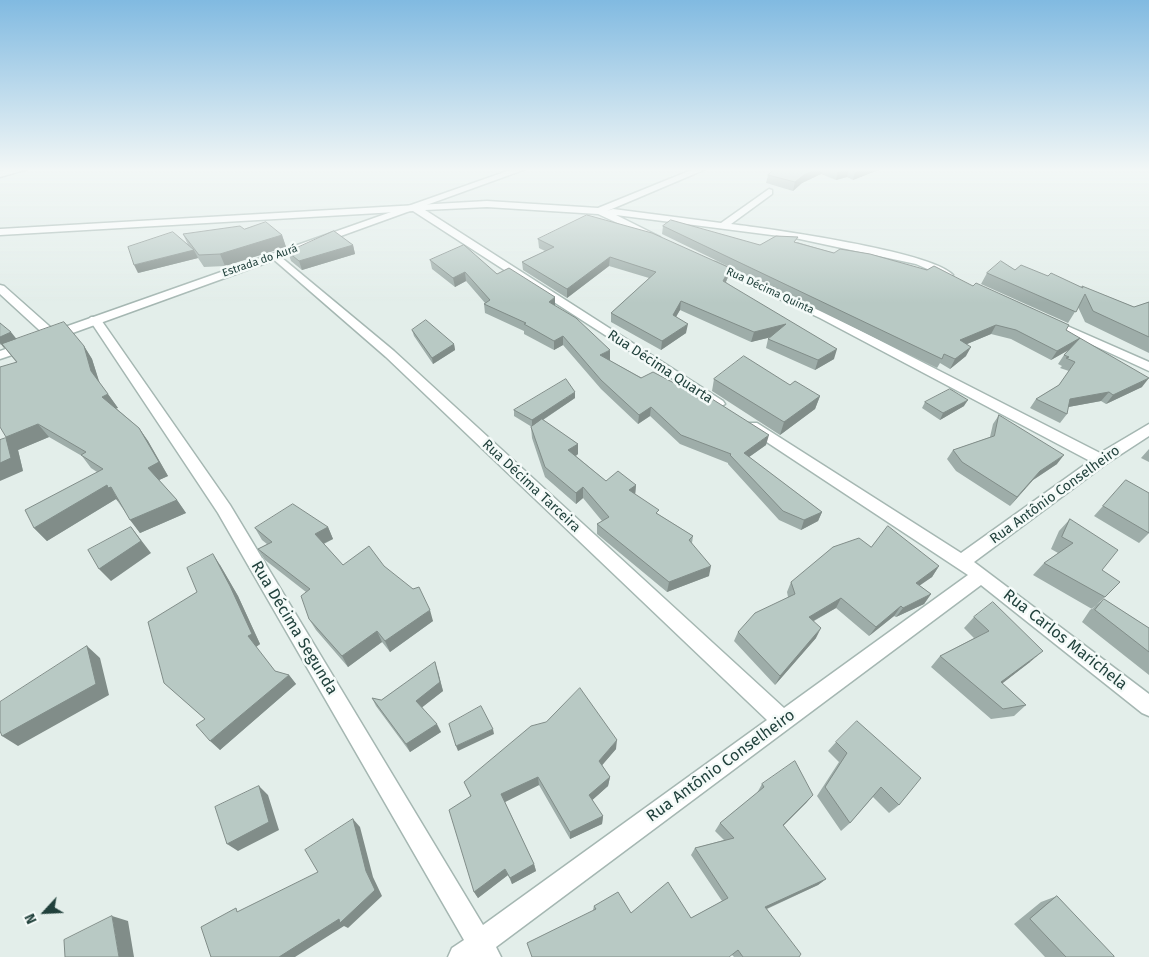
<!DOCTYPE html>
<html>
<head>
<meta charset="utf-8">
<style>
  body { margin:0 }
  #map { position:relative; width:1149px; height:957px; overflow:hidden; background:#e3eeea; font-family:"Fira Sans",sans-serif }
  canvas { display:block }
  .north { position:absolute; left:20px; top:887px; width:50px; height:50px; -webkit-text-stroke:4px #f4faf8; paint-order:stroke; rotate:245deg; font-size:14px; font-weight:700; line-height:20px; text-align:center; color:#21413c }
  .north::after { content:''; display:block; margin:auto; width:18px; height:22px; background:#21413c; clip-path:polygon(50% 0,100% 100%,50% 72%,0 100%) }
</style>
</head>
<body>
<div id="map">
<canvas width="1149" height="957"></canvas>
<div class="north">N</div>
</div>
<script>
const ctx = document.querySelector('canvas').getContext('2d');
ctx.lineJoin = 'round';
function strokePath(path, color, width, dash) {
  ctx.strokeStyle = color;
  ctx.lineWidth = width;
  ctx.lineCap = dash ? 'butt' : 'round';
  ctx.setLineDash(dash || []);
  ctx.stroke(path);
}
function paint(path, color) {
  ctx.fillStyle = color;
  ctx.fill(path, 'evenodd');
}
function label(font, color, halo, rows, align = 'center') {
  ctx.font = font + ' "Fira Sans",sans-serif';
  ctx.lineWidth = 5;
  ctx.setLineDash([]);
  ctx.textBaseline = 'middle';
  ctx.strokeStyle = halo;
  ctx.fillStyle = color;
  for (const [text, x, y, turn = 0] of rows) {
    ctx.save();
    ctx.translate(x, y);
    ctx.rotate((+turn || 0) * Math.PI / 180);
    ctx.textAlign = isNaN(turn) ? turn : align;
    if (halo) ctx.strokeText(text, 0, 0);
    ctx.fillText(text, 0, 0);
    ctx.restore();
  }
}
const minor = new Path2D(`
  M10 169H28L0 177V171Z
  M694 169H706L607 211 613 209 721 223 769 189 772 190V194L731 224C770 229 931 251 953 275L948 278 916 264 795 238 616 215 660 237 652 239 598 214 487 207 425 210 723 401 725 404 718 408 413 211 0 235V229L487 201 598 208Z
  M276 253 394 351 784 708 968 575 747 429 745 426 747 423H757L961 553 1090 461 820 318 708 266V262H716L828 314 1100 453 1149 424V436L1106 464 974 562 1149 694V716L1142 713 981 585 496 947 501 957H448L452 948 464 940 218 513 89 319 91 317H99L230 505 483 925 767 720 386 357 272 258 271 256Z
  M0 285 4 286 57 333V339H49L0 294Z
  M1049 318 1149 362V371L1045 323V319Z`);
const tertiary = new Path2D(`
  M513 169H526L56 339 52 340 46 336 48 333Z
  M26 342 32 346 30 349 0 359V351Z`);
strokePath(minor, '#a5b7b2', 3);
strokePath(tertiary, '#a5b7b2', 3);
paint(minor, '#fff');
paint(tertiary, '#fff');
paint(new Path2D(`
  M768 169H881L853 180 847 177 836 180 821 174 802 183 793 191 766 183 768 175 773 171Z
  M663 226 760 245 797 242 834 253 973 286 1066 330 1142 387 1106 404 1101 401 1068 407 1067 414 1060 423 1030 408 1036 399 1059 385 1069 371 1060 368 1062 366 1058 364 1064 355 1068 350 1051 360 1011 339 991 334 967 344 966 356 950 369 940 363 937 368 662 234Z
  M244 229 282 235 286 247 225 266 204 267 198 258 138 273 188 245 183 234Z
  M538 239 730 268 728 277 726 282 834 359 815 370 766 348 768 339 771 337 751 342 680 310 676 316 686 333 661 350 611 322V313L649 278 609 266 567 298 523 270 522 262 545 251 539 248Z
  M353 245 355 254 302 270 291 261 288 252Z
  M430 260 497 274 555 306 610 360H609L766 445 749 457 822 512 818 521 801 530 779 520 728 464V463L680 444 650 416 638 424 601 389 563 345 554 350 524 334V331L485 313 484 304 485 303 466 281 455 287 432 269Z
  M1015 270 1048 276 1081 287 1082 286 1134 307 1149 302V353L1085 322 1078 307 1068 323 981 284 987 273Z
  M0 323 16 339 84 346 92 359 99 382 118 408H116L139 428 148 441 168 476 159 480 177 500 186 513 140 533 116 499 47 541 34 528 97 472 91 468 82 456 49 437 18 450 23 471 6 438 16 362 4 347 1 344 0 345Z
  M412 330 454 344 455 350 433 364 414 336Z
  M714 379 820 396 815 409 780 435 712 391Z
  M575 398 543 420 578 444V454L576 456 606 481 636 485 635 494 658 514 693 536 692 543 709 576 667 592 597 534V524L602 521 583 498 576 504 545 477 532 438 531 427H532L514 416V410Z
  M925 402 964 406 940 420 922 408Z
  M999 415 1057 464 1033 480 1010 506 956 471 947 459 953 450 990 437 993 424Z
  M1149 449V462L1141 458Z
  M1126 480 1149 533 1139 543 1094 516Z
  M1070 519 1102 570 1105 597 1092 609 1033 575 1044 563 1058 553 1051 549 1059 531Z
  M328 527 333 539 324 544 343 565 384 566 433 621 390 652 382 642 348 667 316 630 309 619 306 592 265 560 258 549 267 544 262 540 255 528Z
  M871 547 939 566 932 577 919 585 931 594 924 604 896 617 894 616 869 636 836 608 814 621 816 638 775 685 734 641 738 632 788 597 787 592 791 582Z
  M220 565 238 596 260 644 256 647 275 671 289 675 296 684 220 750 205 719 164 683 197 592Z
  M1104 599 1149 628V675L1082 622 1090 610Z
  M974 617 1030 662 1002 683 1026 705 1014 716 991 719 931 667 940 656 974 638 964 628Z
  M438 671 443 691 422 707 441 732 410 752 376 706 372 698 381 700Z
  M836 742 899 805 889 813 873 797 850 823 841 831 817 796 839 762 828 751Z
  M616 749 602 765 610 777 608 786 592 800 603 816 602 824 570 839 539 785 505 802 534 864 536 871 512 884 508 875 478 898 474 892 471 797 464 782Z
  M762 784 813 795 806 803 783 826 826 879 818 885 767 909 799 957H734L732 955 593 910 594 906 631 913 691 918 722 901 691 855 695 848 724 840 715 831 720 823 757 793Z
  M1057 896 1114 957H1045L1014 924 1041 902Z`), '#9eada9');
paint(new Path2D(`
  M816 169H822L821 174 802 183 793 191 795 182 804 175Z
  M862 169H881L853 180 855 172Z
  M849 170 847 177 836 180 838 172Z
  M282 235 286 247 225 266 220 254Z
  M353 245 355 254 302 270 299 261Z
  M194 250 198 258 138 273 134 265Z
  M610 257 609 266 567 298V289Z
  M730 268 728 277 722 290 723 281Z
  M465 272 466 281 455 287 453 278Z
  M555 297V306L549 302Z
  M681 301 680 310 672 324 673 315Z
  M688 324 686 333 661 350 662 341Z
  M786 324 784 334 751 342 754 332Z
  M996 325 991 334 955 349 960 340Z
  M11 332 19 342 4 348 0 343V337Z
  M563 336V345L554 350V341Z
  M1080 338 1074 347 1051 360 1057 351Z
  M454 344 455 350 433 364 432 358Z
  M84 346 92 359 100 384 91 371Z
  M971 347 966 356 950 369 955 359Z
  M837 349 834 359 815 370 818 360Z
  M610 350V360L599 364 600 355Z
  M1149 378 1142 387 1106 404 1113 395Z
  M575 392V398L532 427V420Z
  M1109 392 1101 401 1063 408 1070 399Z
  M108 394 118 408 111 410 102 397Z
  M820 396 815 409 780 435 784 422Z
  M968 400 964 406 940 420 943 413Z
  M651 407 650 416 638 424 639 415Z
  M38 424 49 437 18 450 23 471 0 481V463L6 438V437Z
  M139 428 148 441 168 476 157 481 148 468Z
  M769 435 766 445 742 462 744 453Z
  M578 444V454L568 461V450Z
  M1064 455 1057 464 1033 480 1010 506 1017 497 1040 471Z
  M107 485 111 487 119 502 116 499 47 541 34 528Z
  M636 485 635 496 629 490Z
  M583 487V498L576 504V493Z
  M177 500 186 513 140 533 130 520Z
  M822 512 818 521 801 530 804 520Z
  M131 527 151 553 111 581 99 569Z
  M328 527 333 539 320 545 315 534Z
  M213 554 220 565 238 596 260 644 256 647 248 636Z
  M711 566 709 576 667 592 669 582Z
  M939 566 932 577 909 593 916 583Z
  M931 594 924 604 896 617 903 608Z
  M841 598 836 608 804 626 809 617Z
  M901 606 894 616 869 636 876 627Z
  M430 610 433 621 390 652 385 641Z
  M821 628 816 638 775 685 780 676Z
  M377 631 382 642 348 667 342 656Z
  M87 646 100 658 109 695 18 746 2 736Z
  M1043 651 1030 662 990 693 1001 682Z
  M435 662 443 691 420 709 416 701Z
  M289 675 296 684 220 750 210 741Z
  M437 724 441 732 410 752 406 744Z
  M493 729 494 734 458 751 456 746Z
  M617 740 616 749 598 770 599 761Z
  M538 777 539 785 503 803 501 794Z
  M610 777 608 786 588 804 589 795Z
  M259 786 268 795 279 830 238 851 227 844Z
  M813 795 806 803 776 833 783 825Z
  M603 816 602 824 570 839V832Z
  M353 819 360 827 373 877 382 896 348 928 344 926 295 957H279Z
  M534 864 536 871 512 884 510 878Z
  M505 869 508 875 478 898 474 892Z
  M826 879 818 885 759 912 765 907Z
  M112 916 128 921 134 957H119Z`), '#818d89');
const building = new Path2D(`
  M775 169H816L804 175 795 182 768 175Z
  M832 169H862L855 172 849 170 838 172Z
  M587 215 652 233 730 268 723 281 837 349 818 360 768 339 786 324 754 332 681 301 673 315 688 324 662 341 611 313 656 272 610 257 567 289 522 262 554 247 538 239Z
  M671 220 760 245 776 236 798 237 794 242 834 253 840 249 870 254 927 270 934 266 973 286 976 283 1069 325 1066 330 1149 378 1113 395 1109 392 1070 399 1067 414 1036 399 1059 385 1075 362 1066 358 1069 357 1064 355 1080 338 1057 351 1016 330 996 325 960 340 971 347 955 359 944 354 942 359 663 226Z
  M266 222 282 235 220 254 199 255 183 234 240 226 244 229Z
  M334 231 353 245 299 261 288 252Z
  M173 232 194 250 134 265 128 247Z
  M464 245 497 274 509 268 555 297 549 302 576 318 610 350 600 355 641 378 653 372 697 395 701 392 769 435 744 453 822 512 804 520 783 511 730 455 731 454 681 435 651 407 639 415 601 380 563 336 554 341 524 324 526 323 484 304 490 300 465 272 453 278 430 260Z
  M1001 261 1015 270 1021 265 1048 276 1051 273 1083 288 1082 286 1134 307 1149 302V337L1093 311 1085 294 1076 312 987 273Z
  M426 320 454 344 432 358 412 330Z
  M64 322 84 346 91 371 108 394 102 397 139 428 159 462 148 468 177 500 130 520 111 487 108 488 107 485 34 528 25 510 103 469 81 455 86 452 38 424 6 437 0 427V367L17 362 2 344Z
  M0 323 11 332 0 337Z
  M744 356 790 385 795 381 820 396 784 422 714 379Z
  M566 379 575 392 532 420 514 410Z
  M950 389 968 400 943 413 925 402Z
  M999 415 1064 455 1040 471 1017 497 962 462 953 450 994 436Z
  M542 419 578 444 568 450 606 481 618 471 636 485 629 490 659 510 656 513 693 536 689 540 711 566 669 582 597 524 609 517 583 487 576 493 545 467 531 427Z
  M6 438 11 458 0 463V440Z
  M1126 480 1149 493V533L1103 506Z
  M293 504 328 527 315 534 343 565 369 546 384 566 413 589 419 587 430 610 385 641 377 631 342 656 309 619 301 596 310 589 258 549 272 542 255 528Z
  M1070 519 1118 550 1102 570 1120 582 1105 597 1044 563 1073 543 1062 537Z
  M888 526 939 566 916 583 931 594 903 608 901 606 876 627 841 598 809 617 821 628 780 676 738 632 755 613 795 594 791 582 833 547 859 538 871 547Z
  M131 527 141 541 99 569 88 550Z
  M213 554 230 586 252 634 248 636 275 671 289 675 210 741 196 725 205 719 164 683 148 622 197 592 187 568Z
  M1104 599 1149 628V652L1095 610Z
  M993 602 1043 651 1001 682 1026 705 1003 709 940 656 989 631 974 617Z
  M87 646 96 684 2 736 0 731V702Z
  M435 662 440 682 416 701 437 724 406 744 372 698 381 700Z
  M580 688 617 740 599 761 610 777 589 795 603 816 570 832 538 777 501 794 534 864 510 878 505 869 474 892 449 810 471 796 464 782 531 726 546 722Z
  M481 706 493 729 456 746 449 724Z
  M857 721 921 778 899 805 881 787 850 823 825 787 847 753 836 742Z
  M795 761 813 795 783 825 826 879 765 907 801 954 799 957H743L738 950 729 957H532L527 943 596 909 594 906 618 892 631 913 668 882 691 918 728 898 695 848 734 838 720 823 764 787 762 784Z
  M259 786 269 822 227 844 215 807Z
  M353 819 366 871 375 890 340 923 339 919 279 957H211L201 927 236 908 237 912 318 872 305 850Z
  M1057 896 1114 956V957H1066L1030 919Z
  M112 916 119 957H65L64 940Z`);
paint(building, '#b8c9c4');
strokePath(building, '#818d89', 1);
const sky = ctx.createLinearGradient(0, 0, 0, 303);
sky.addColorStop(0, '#81bae1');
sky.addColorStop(0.56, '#f2f7f6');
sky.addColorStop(1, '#f2f7f600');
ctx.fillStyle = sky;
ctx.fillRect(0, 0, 1149, 303);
label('11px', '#21413c', '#f4faf8', [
  ["Estrada do Aurá",260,261,-19],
  ["Rua Décima Quinta",770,291,25]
]);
label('14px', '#21413c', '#f4faf8', [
  ["Rua Décima Quarta",660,367,33],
  ["Rua Décima Tarceira",531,486,43],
  ["Rua Antônio Conselheiro",1055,495,-36]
]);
label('16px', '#21413c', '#f4faf8', [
  ["Rua Décima Segunda",294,628,59],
  ["Rua Carlos Marichela",1065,640,38],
  ["Rua Antônio Conselheiro",721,766,-36]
]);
</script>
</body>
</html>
